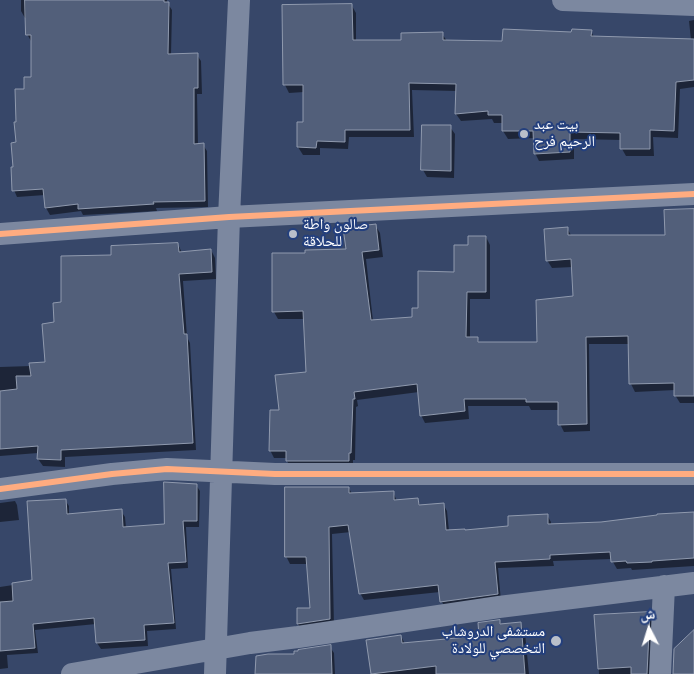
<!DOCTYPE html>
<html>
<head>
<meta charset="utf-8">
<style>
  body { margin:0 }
  #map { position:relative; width:694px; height:674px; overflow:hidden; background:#374769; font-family:"Archivo Narrow","Noto Naskh Arabic",sans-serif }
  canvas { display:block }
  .north { position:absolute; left:624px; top:604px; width:50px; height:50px; -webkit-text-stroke:4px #233f7d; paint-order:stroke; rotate:355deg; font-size:14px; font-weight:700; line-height:20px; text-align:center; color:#fff }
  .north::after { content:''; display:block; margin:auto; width:18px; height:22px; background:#fff; clip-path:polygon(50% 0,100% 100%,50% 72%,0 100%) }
</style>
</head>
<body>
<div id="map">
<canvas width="694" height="674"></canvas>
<div class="north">ش</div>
</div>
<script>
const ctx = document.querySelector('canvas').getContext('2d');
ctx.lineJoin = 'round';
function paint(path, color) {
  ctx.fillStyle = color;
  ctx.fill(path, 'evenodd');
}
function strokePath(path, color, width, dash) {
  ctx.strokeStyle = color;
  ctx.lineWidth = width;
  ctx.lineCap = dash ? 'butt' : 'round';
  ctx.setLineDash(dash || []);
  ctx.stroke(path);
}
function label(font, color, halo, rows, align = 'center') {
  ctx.font = font + ' "Archivo Narrow","Noto Naskh Arabic",sans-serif';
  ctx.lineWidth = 4;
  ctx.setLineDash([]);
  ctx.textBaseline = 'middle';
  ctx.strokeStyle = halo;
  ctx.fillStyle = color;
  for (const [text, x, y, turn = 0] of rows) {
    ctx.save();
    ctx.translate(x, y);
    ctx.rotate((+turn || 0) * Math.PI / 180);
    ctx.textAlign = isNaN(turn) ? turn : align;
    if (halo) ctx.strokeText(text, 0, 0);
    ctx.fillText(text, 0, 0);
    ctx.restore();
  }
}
paint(new Path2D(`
  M21 0H167V4H168L172 10 171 55H197L201 61 202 94H197L198 145H203L207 151 208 207 156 208 157 211 83 215 81 211 50 215 46 208 45 195 17 197 14 190V168L25 90 32 78V41H31L27 34V18H25L21 11Z
  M352 6 356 13V41H402L442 34 447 41 503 42 591 31 594 37 691 40 689 21 694 20V87L680 89 678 138 653 137 654 156H626L622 149 621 140 574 139V159L539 161 535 153V138L508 139 503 131V123H494L492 119 461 121 456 114 457 91 412 90 414 137H349L348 149 320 148V155H303L298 147 304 124V92L289 93 285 85Z
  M450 127 455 134 454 178 427 177 423 170Z
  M694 211V403H680L675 395V390L635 392 631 384 629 344H589L590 431 564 432 560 424V410H531L529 406H468L469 419 425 423 421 415 419 392 357 400 358 406 356 407 355 460H353V468H291L287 461V458H274L270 450 280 411 307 373 305 319H278L274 312 306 254 347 251 375 225 380 233 383 257 366 259 373 321 413 318 419 310 455 273 469 247 486 237 490 245V299H470V338H477L480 343H538L574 297 573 267 552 268 547 260 567 228 572 237 667 236Z
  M178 244 182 253 211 250 215 258 216 279 183 281 187 337 190 343 196 450 65 457V467L43 466 38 459V453L0 456V367L31 366 46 363 56 323 63 304 113 256Z
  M196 485 200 491 199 527H186L188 568 171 569 176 629 147 631 148 646 101 649 97 643 96 624 35 630 38 653 7 655 8 668 0 669V587L13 585 34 581 65 500 69 506V515L121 511 125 517 126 528 166 525Z
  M349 488 352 494 393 492 397 501 417 500 421 506 443 504 447 511 449 531H465L510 528 547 515 551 522V525L601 523 694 513V566L632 570 631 568 617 569 613 562 612 559 553 561 554 566 498 568 501 601 446 609 442 602 440 592 364 600 360 593 351 532 332 534 334 626 302 631 298 624 312 609 308 564H290L286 556Z
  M15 501 17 505 19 520 0 522V503Z
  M649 613 655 623 653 674H599L596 616Z
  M499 621 502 625 520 624 525 633 529 674H372L367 641 401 636 405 644 481 637Z
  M330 647 334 653 335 674H256L296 656Z`), '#0007');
const building = new Path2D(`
  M25 0H164V2H169L168 54 198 53V88H194V144L204 143 205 201 153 202 154 204 78 209V204L45 208 43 189 12 191 11 167H13L11 143 16 142 14 122H16L15 89H24V77H31V35H26Z
  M352 4 353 40H401V33L443 32V40L502 41 503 29 571 32 572 29 592 30 591 36 694 39V80L676 82 674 131 650 130V149H620V133L570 132V152L534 154 533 131H502V115H488V111L455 114 456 84 409 83 410 130H345V142L317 141 316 148 297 147V122H303V85H283L282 5Z
  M422 125H451V171L421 170Z
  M694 209V396H674V383L629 384 628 336 586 337 587 424 558 425V402H526V399H464L465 411 420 416 417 384 354 392 355 399H353L351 453H349V461H286V451H269L270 410H279L275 375 306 372 303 311 272 312V253H305V250L346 249 343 228 376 224 379 250 362 252 371 320 412 317V308H418V271L454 272V245H468V236H486V292H467L466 337H478V342H537L536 300 573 296 571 259 546 261 544 229 568 227V235H665L664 210Z
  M178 243 179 252 211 249 212 272 179 274 184 334H187L193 443 61 450V460L37 459 38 446 0 449V391L17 389 16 376H31L29 363 45 362 42 324 54 322 53 303 61 302V256L111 255V246Z
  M164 482 197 484V521H183L186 562 168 563 174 623 144 625 145 640 96 643 94 618 33 624 35 648 0 651V602L13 601 12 583 32 580 27 501 66 499 67 514 122 509 123 527 164 524Z
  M285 487H349V493L394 491V500L418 498 419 505 444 503 446 530 465 529V530L508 526V516L548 514V524L601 522 657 515V514L694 512V558L652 561V562L627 563 626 561 611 562 610 552 550 555V559L495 562 498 594 440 602 438 585 359 594 348 525 329 527 330 619 297 624V608H310L306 557H285Z
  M650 612 647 674H631V667L598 669 594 615Z
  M500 620V624L521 622 525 674H436V666L371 674 366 640 401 635 402 643 479 636 478 623Z
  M694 630V674H673L674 649Z
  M331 645 332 674H255L256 656 268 654H294V651H298V650Z`);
paint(building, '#525f7a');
strokePath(building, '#909aae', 1);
strokePath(new Path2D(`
  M563 0 694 5
  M0 234 229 217 694 194
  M0 489 112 474 167 469 275 474H694
  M72 674 250 643 298 637 499 607 694 583
  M215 674 229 217 239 0
  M660 674 664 586`), '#7c88a0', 22);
strokePath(new Path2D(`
  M0 234 229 217 694 194
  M0 489 112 474 167 469 275 474H694`), '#ffac80', 6);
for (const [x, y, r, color] of [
  [524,134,5,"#b9bfca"],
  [293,234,5,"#b9bfca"],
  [556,641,6,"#b9bfca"]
]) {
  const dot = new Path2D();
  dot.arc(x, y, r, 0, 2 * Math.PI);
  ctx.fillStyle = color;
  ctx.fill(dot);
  strokePath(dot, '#233f7d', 2);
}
label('15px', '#fff', '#233f7d', [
  ["بيت عبد",534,125],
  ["الرحيم فرح",534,142],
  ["صالون واطة",303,225],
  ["للحلاقة",303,242],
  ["مستشفى الدروشاب",545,632,"right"],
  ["التخصصي للولادة",545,649,"right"]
], 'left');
</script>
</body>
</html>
